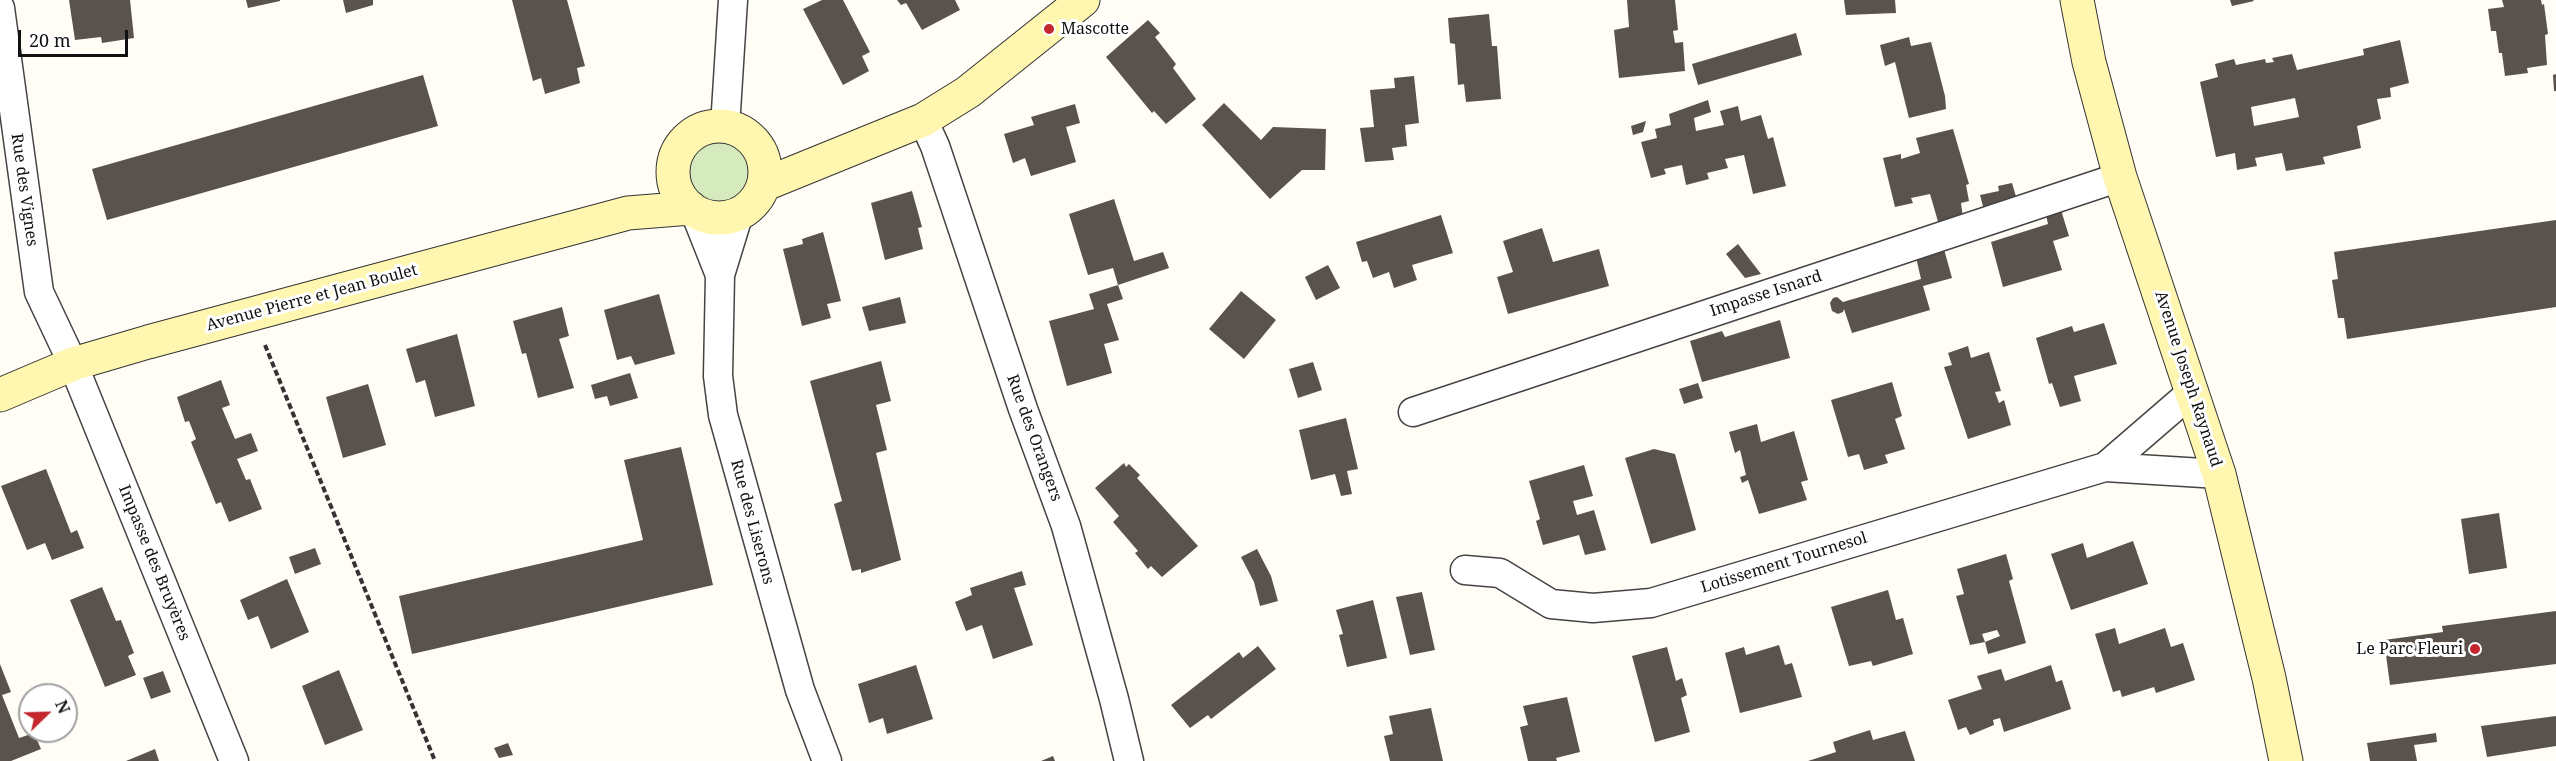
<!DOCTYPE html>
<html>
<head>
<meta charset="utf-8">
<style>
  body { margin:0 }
  #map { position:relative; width:2556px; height:761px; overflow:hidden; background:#fffdf5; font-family:"Noto Serif",serif }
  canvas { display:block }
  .north { position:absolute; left:18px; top:683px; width:60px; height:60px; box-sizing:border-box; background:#fff; border:2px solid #a0a0a0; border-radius:50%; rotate:67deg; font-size:16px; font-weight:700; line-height:24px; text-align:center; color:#111 }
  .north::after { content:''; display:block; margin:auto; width:21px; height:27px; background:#c4262e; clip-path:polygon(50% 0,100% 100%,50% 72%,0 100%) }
  .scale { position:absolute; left:18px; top:30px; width:110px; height:27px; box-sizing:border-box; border:3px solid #111; border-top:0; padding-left:8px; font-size:18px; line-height:21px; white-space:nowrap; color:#111; -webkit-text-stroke:4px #fff; paint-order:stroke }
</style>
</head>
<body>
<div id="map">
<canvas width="2556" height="761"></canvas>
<div class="north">N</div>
<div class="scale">20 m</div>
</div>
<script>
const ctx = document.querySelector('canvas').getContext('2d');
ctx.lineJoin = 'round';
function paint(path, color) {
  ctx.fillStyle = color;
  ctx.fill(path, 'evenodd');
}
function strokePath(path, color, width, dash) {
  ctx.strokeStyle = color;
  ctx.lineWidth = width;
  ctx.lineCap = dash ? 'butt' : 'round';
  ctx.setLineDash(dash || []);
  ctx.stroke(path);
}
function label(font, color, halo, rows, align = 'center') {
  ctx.font = font + ' "Noto Serif",serif';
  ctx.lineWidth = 6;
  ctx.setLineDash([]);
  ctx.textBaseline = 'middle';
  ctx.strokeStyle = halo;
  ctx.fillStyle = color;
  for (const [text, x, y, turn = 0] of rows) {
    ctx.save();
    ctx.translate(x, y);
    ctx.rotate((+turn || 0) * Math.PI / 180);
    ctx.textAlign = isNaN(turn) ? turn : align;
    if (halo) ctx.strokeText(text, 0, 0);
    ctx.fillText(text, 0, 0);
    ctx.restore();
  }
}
paint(new Path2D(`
  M674 171a45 45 0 1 1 90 0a45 45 0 1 1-90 0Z`), '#d5ebbd');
paint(new Path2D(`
  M69 0H130L134 38 102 43 101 37 75 40Z
  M246 0H280V1L248 8Z
  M343 0H373V5L346 13Z
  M512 0H567L585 66 577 68 580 83 545 94 541 78 533 81Z
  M822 0H843L870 52 862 56 869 71 843 85 803 9Z
  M897 0H955L960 10 922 30 906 3 901 5Z
  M1627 0H1675L1678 30 1673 31 1675 43 1683 42 1685 71 1619 78 1614 30 1629 27Z
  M1844 0H1895L1896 13 1846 15Z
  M2230 0H2253L2254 1 2232 6Z
  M2502 0H2541L2542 5 2544 4 2548 34 2545 35 2547 65 2527 68 2528 73 2505 76 2502 53H2499L2496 31H2491L2488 9 2504 7Z
  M1489 14 1492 46H1497L1501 99 1466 102 1464 84 1458 85 1455 44 1450 43 1448 18Z
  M1148 20 1160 33 1155 37 1176 64 1173 68 1196 99 1166 124 1154 111 1152 113 1106 57Z
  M1796 33 1802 55 1698 85 1692 64Z
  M1909 37 1911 46 1931 42 1945 96 1946 109 1909 118 1895 62 1885 66 1880 45Z
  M2400 40 2409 83 2390 88 2391 97 2377 99 2381 119 2357 126 2361 148 2323 157 2325 164 2286 171 2282 153 2255 158 2257 166 2237 170 2235 153 2216 157 2200 82 2218 77 2215 64 2234 59 2236 65 2265 59 2266 63 2274 62 2272 58 2292 54 2297 70 2364 55 2363 49ZM2295 98 2299 117 2254 126 2251 107Z
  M2556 74V91H2554L2553 75Z
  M423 75 438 126 107 220 92 169Z
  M1414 76 1419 123 1405 125 1407 146 1392 148 1394 160 1365 162 1360 128 1374 127 1370 90 1395 88 1394 78Z
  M1708 100 1711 112 1694 118 1696 131 1724 125 1720 111 1738 106 1741 121 1761 115 1768 139 1773 137 1786 186 1753 194 1744 155 1725 159 1728 168 1707 173 1709 179 1686 185 1682 165 1664 169 1666 174 1651 178 1641 142 1657 138 1655 129 1671 125 1669 114Z
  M1224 103 1261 140 1273 127 1326 129 1325 170H1302L1270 199 1202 125Z
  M1075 104 1080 123 1066 127 1076 162 1031 176 1025 158 1013 163 1004 134 1034 125 1031 117Z
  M1646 121 1643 132 1633 135 1631 126Z
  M1953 129 1969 184 1966 185 1969 201 1961 203 1963 218 1939 225 1930 194 1911 198 1913 203 1895 207 1883 158 1901 154V159L1920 153 1916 138Z
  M2012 183 2017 200 1984 210 1980 195 1999 191 1998 186Z
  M912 191 922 227 918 228 923 249 885 260 871 203Z
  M1114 199 1134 261 1163 252 1169 268 1118 285 1123 299 1107 304 1119 340 1104 344 1112 373 1067 386 1049 321 1094 309 1089 294 1118 285 1113 268 1088 275 1069 214Z
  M2061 210 2069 236 2053 241 2062 270 2003 287 1991 242 2048 224 2046 215Z
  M1441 215 1453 253 1412 265 1417 280 1394 288 1389 272 1373 278 1367 261 1362 262 1356 242Z
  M2556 220V307L2347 339 2344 318H2338L2332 280 2338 279 2334 252Z
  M1542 228 1553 262 1599 249 1609 286 1508 314 1497 277 1513 272 1503 241Z
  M823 232 841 301 827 304 831 318 802 326 783 249 803 244 802 239Z
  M1942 242 1952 278 1923 286 1930 310 1852 333 1844 309 1843 312 1838 314 1832 311 1830 303 1833 298 1837 297 1843 302 1921 279 1915 253Z
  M1738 244 1761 274 1745 278 1726 254Z
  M1328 265 1340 288 1316 300 1305 277Z
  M1241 291 1276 320 1244 359 1209 329Z
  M659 294 675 354 635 365 631 356 617 360 604 310Z
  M900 297 906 323 869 331 862 307Z
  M562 307 569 336 559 339 574 388 538 398 526 353 522 354 513 321Z
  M1780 320 1790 358 1702 382 1690 341 1722 331 1725 337Z
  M2104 323 2117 364 2074 376 2081 401 2060 407 2052 383 2049 384 2036 338 2072 326 2074 332Z
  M457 334 475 406 435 417 425 380 416 383 406 349Z
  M1968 346 1971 358 1989 352 2001 391 1995 392 1999 403 2004 400 2011 425 1968 439 1944 367 1952 365 1948 353Z
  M881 361 891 401 876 405 887 450 876 453 901 560 861 573V569L852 571 834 504 842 501 810 381Z
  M1313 362 1322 390 1298 398 1289 369Z
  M630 373 638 398 610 406 607 396 595 399 591 385Z
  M221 380 230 405 222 408 235 439 251 433 258 451 237 459 246 480 250 479 262 509 229 522 221 502 216 504 191 442 196 439 189 421 185 422 177 397Z
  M1892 382 1902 416 1895 419 1905 449 1885 455 1888 463 1864 470 1859 454 1848 457 1831 400Z
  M1698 383 1703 398 1684 404 1679 389Z
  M368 384 386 445 343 458 326 397Z
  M1346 418 1358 469 1347 471 1352 494 1341 496 1335 474 1311 480 1299 430Z
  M1757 424 1761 442 1794 431 1808 480 1801 482 1807 500 1759 514 1748 480 1742 483 1740 477 1746 475 1740 450 1735 453 1729 432Z
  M681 447 713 585 412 654 399 596 643 540 624 460Z
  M1654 449 1675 454 1696 530 1651 544 1625 458Z
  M1124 463 1126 467 1129 464 1140 475 1137 478 1198 546 1162 577 1151 566 1148 569 1135 553 1138 551 1113 522 1119 516 1095 488Z
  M1584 465 1593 496 1573 501 1577 515 1594 510 1606 550 1585 555 1579 535 1543 545 1536 521 1540 519 1529 481Z
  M46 469 71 533 77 530 84 548 52 560 45 543 27 550 1 486Z
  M2499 513 2507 568 2469 574 2461 519Z
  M2133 541 2148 584 2071 610 2051 554 2083 543 2087 558Z
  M315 548 321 564 295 574 289 557Z
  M1257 549 1271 576 1278 601 1260 606 1254 582 1241 557Z
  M2006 554 2013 579 2009 581 2026 643 1988 654 1985 642 2000 636 1997 630 1982 634 1985 642 1970 645 1956 596 1964 594 1957 569Z
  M1022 571 1026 585 1014 588 1033 645 993 659 982 625 966 631 955 602 972 595 970 588Z
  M287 579 309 632 271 649 258 616 248 620 240 600Z
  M102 587 116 621 121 620 134 653 128 656 136 675 105 687 70 600Z
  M1888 590 1896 620 1903 618 1913 654 1873 666 1871 661 1849 666 1831 607Z
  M1422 592 1435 650 1410 655 1396 597Z
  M1373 600 1387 658 1347 667 1339 635 1343 634 1336 610Z
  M2556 611V664L2390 685 2384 640 2443 632 2442 626Z
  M2115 628 2119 644 2165 628 2171 647 2183 643 2195 680 2156 693 2154 687 2122 697 2120 690 2113 692 2095 634Z
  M1779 645 1785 665 1792 663 1802 697 1740 713 1725 653 1744 647 1746 655Z
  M1258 646 1276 669 1211 719 1208 715 1190 728 1171 705 1239 652 1243 658Z
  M1667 647 1676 681 1682 678 1687 695 1681 698 1690 732 1655 742 1632 656Z
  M0 664 11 692 2 695 19 738 34 733 41 749 11 761H0Z
  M916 665 933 719 887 734 883 718 869 723 858 684Z
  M2051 665 2056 682 2062 680 2071 709 2004 732 2000 718 1993 720 1994 725 1970 735 1966 727 1958 730 1948 700 1982 689 1977 676 2001 669 2005 681Z
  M339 670 363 730 325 745 302 686Z
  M163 671 171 692 151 699 143 678Z
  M1567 697 1580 752 1556 758 1557 761H1528L1520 727 1528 725 1523 706Z
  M1431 708 1443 761H1390L1384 736 1393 734 1389 716Z
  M2556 716V746L2487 757 2481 726Z
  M1870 730 1873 740 1905 731 1915 761H1808L1836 752 1833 742Z
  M2436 733 2437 742 2414 745 2417 761H2370L2367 743Z
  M508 743 513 755 499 758 494 748Z
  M155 749 159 761H126Z
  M1053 756 1055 761H1041Z`), '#5a524d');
const street = new Path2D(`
  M0 8 39 292 73 364 234 761
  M923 120 935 146 1023 409 1066 526 1114 699 1129 761
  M725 127 733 0
  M695 212 720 275
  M739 213 720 275 718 376 723 415 800 690 827 761
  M1413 412 2120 177
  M2105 467 2193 391
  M1465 570 1500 573 1551 604 1593 608 1651 603 2105 467 2219 474`);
const secondary = new Path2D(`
  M2077 0 2089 62 2120 177 2219 474 2269 678 2286 761
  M673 172a46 46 0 1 1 92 0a46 46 0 1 1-92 0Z
  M763 185 923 120 968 92 1083 0
  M0 395 73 364 148 342 628 213 691 208`);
strokePath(street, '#444', 31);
strokePath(secondary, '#333', 35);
strokePath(new Path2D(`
  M265 345 435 761`), '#333', 4, [6, 3]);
strokePath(street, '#fff', 28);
strokePath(secondary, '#fff6b0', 33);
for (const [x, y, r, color] of [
  [1049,29,6,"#c4262e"],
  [2475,649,6,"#c4262e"]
]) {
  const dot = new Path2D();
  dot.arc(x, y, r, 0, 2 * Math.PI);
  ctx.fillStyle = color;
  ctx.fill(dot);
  strokePath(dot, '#fff', 2);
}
label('16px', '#111', '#fff', [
  ["Mascotte",1061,29],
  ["Le Parc Fleuri",2463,649,"right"]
], 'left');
label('16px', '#111', '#fff', [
  ["Rue des Vignes",24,190,82],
  ["Impasse Isnard",1766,294,-18],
  ["Avenue Pierre et Jean Boulet",312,298,-15],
  ["Avenue Joseph Raynaud",2188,379,72],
  ["Rue des Orangers",1034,438,70],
  ["Rue des Liserons",752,522,75],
  ["Impasse des Bruyères",154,563,68],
  ["Lotissement Tournesol",1784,563,-17]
]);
</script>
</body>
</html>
